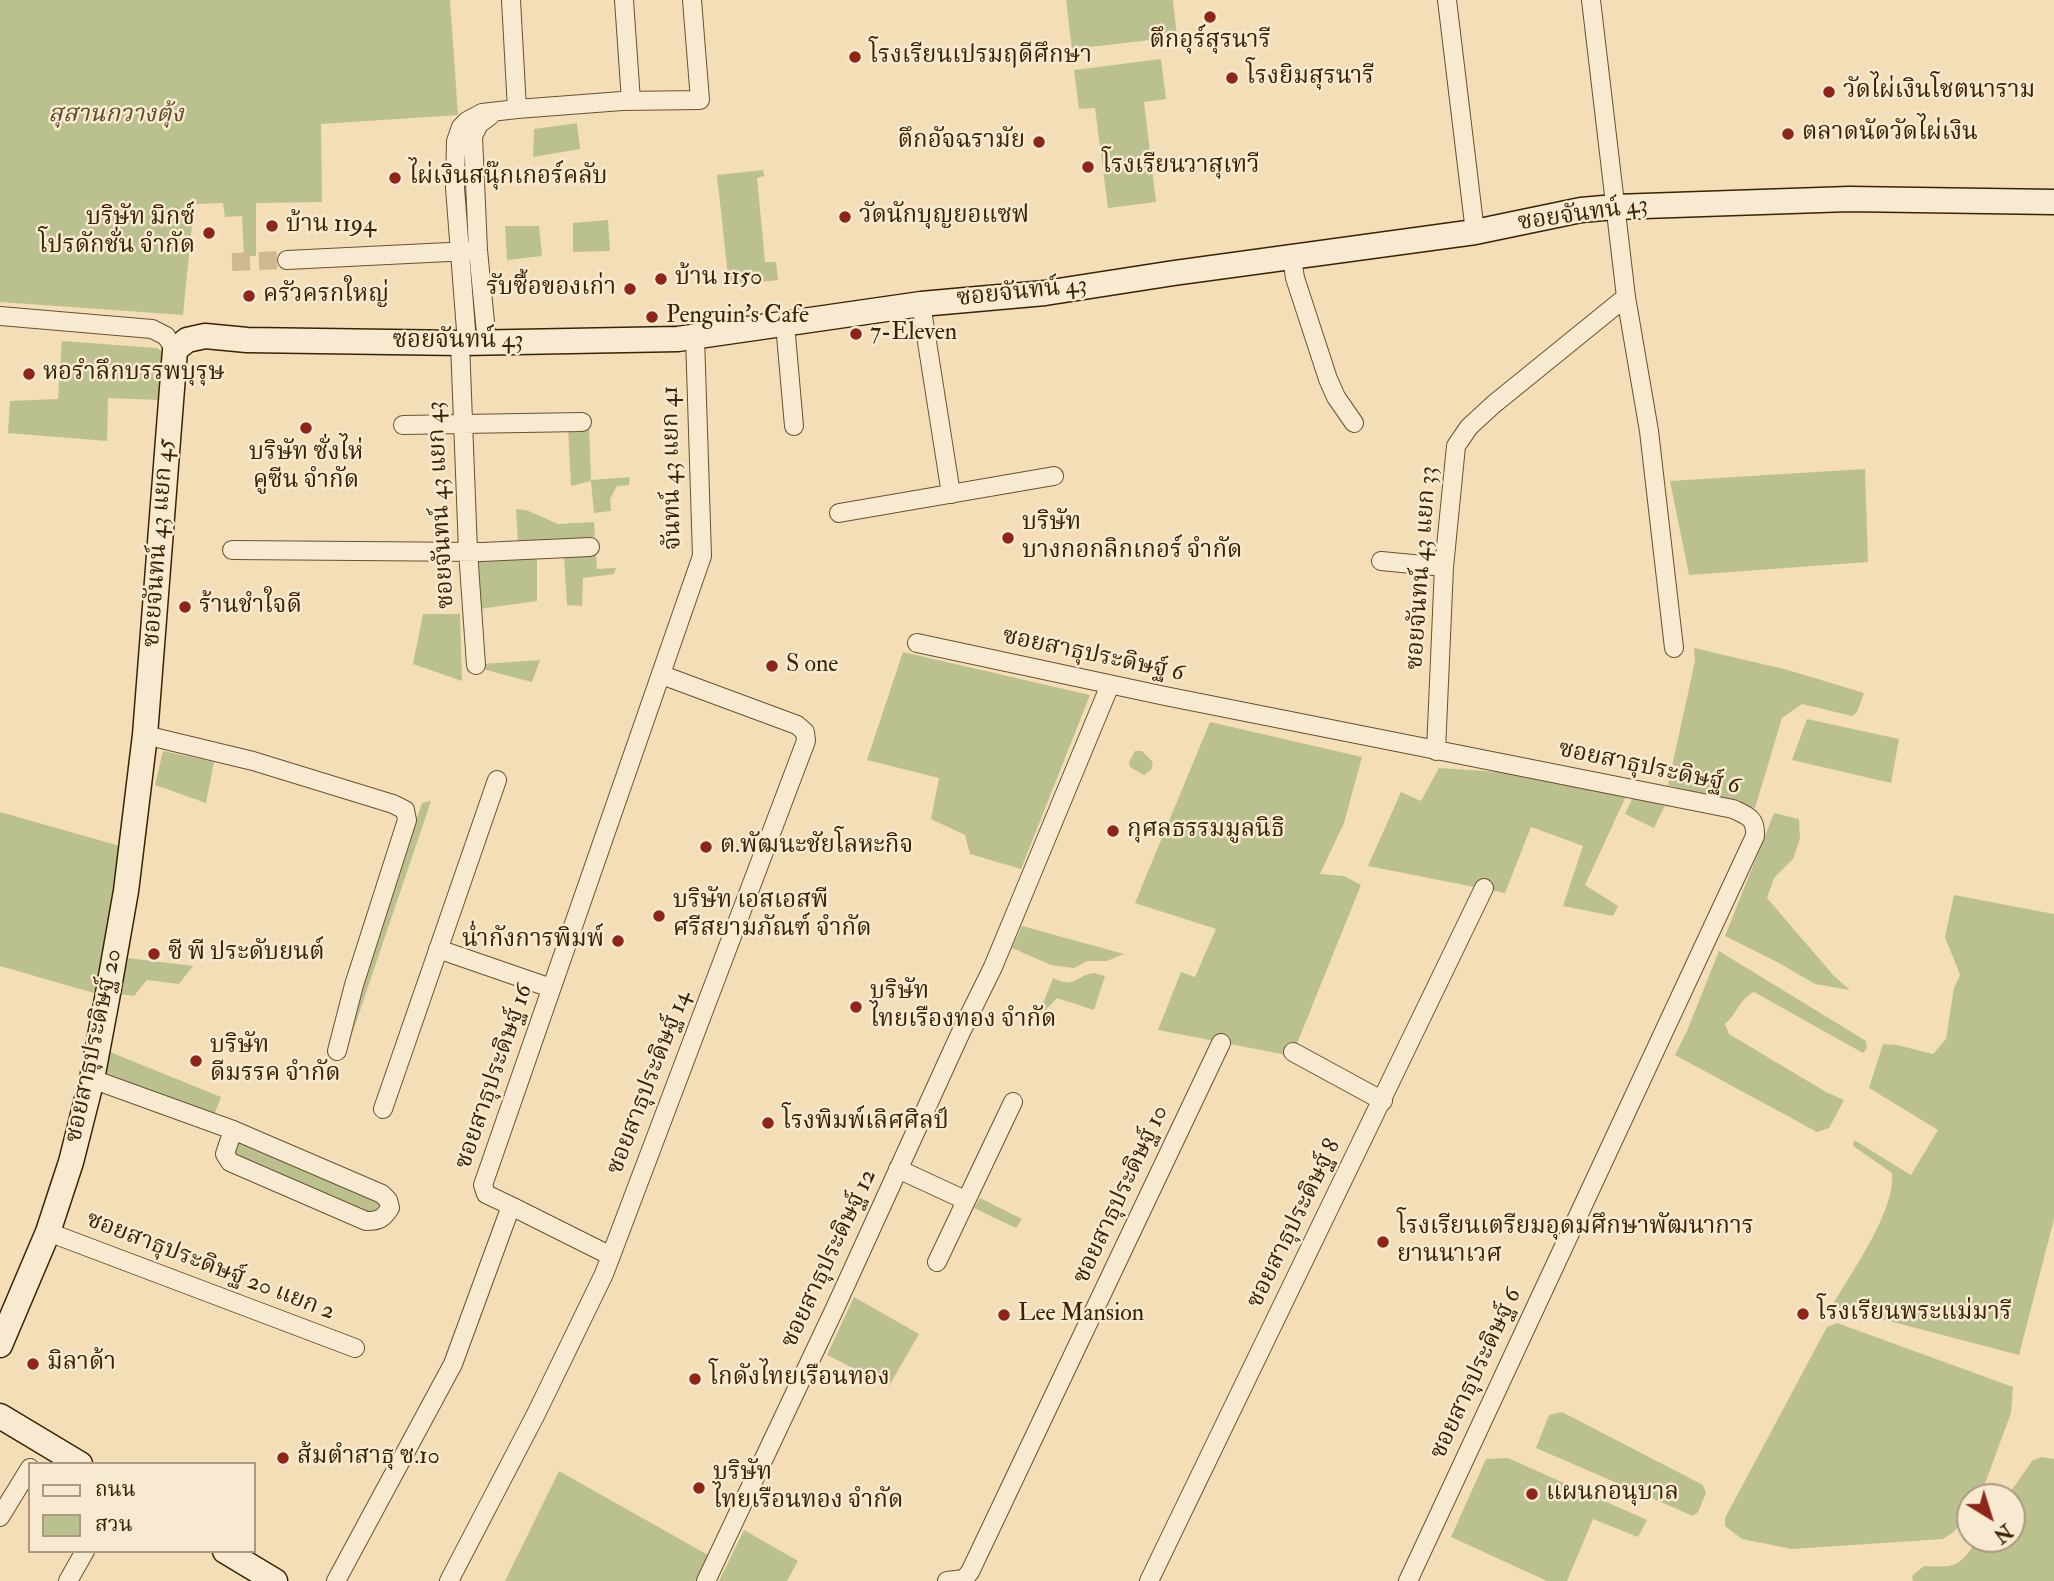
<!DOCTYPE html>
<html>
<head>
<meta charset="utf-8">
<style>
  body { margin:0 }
  #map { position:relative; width:2054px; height:1581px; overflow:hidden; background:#f3deb7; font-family:"IM FELL Double Pica","Noto Serif Thai",serif }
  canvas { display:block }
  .legend { position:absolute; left:28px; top:1462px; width:228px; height:91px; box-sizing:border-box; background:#f7ead0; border:2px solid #ab9a7e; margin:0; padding:9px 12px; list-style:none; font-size:21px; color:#392302 }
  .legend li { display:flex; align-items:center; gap:14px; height:35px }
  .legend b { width:35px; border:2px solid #ab9a7e }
  .north { position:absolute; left:1956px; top:1483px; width:70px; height:70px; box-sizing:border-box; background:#f7ead0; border:2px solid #ab9a7e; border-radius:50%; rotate:142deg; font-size:19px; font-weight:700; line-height:28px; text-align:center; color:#392302 }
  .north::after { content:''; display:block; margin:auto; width:24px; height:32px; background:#8f2418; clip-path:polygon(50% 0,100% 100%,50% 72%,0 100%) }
</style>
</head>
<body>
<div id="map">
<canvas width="2054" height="1581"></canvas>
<ul class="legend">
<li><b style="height:9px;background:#f7ead0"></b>ถนน</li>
<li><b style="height:19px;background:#bbc18e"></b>สวน</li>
</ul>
<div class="north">N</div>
</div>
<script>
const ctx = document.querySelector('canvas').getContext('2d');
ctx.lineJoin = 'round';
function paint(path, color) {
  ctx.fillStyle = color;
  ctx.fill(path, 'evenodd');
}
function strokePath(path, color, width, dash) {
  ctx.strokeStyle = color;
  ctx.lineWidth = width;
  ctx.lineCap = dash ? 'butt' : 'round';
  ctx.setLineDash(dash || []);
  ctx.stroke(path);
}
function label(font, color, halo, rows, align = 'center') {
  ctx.font = font + ' "IM FELL Double Pica","Noto Serif Thai",serif';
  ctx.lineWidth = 5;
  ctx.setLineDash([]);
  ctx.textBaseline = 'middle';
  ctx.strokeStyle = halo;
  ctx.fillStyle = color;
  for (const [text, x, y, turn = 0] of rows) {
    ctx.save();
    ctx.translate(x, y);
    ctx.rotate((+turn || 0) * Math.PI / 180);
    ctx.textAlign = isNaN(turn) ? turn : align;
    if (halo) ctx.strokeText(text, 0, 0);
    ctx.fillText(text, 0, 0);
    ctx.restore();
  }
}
paint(new Path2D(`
  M0 0H450L458 115 321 124 322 202 256 203V256H244L242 216 225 217 223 203 194 204 183 315 0 302Z
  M1066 0H1173L1177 37 1072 49Z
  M1161 59 1166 99 1144 102 1156 202 1108 208 1095 108 1079 109 1074 70Z
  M577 123 580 149 533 157 534 129Z
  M763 170 764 176 757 178 765 262H776L778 280 729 285 717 175Z
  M608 220 610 251 573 252V223Z
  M505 226H539L542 256 507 260Z
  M62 341 157 348 161 351 162 357 160 400 108 398 107 441 8 433 10 401 58 399Z
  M589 426 591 480 630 477 629 485 617 486 610 499 611 511 594 513 591 481 571 486 568 427Z
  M1865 469 1868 562 1689 575 1670 481Z
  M516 509 526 510 558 524 594 522 595 541 518 544Z
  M596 553 597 569 616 568 614 574 583 578 582 606 567 605 564 555Z
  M537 556V601L479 609 475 559Z
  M423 614H460L462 681 413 664Z
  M1694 648 1788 670 1864 693 1857 712 1852 716 1802 704 1782 718 1755 808 1668 785 1695 661Z
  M903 652 1090 695 1021 869 970 854 965 835 931 819 939 778 867 760Z
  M540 660 532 682 482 669 483 664Z
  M1807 719 1899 739 1891 783 1792 760Z
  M1210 722 1362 757 1344 823 1320 874 1344 876 1361 885 1292 1056 1158 1030 1181 972 1195 977 1216 929 1135 903Z
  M163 751 214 762 206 803 155 785Z
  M1135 751H1142L1153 762 1151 770 1144 775 1130 767 1129 762Z
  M1439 768 1516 773 1627 794 1585 885 1618 906 1613 916 1563 906 1583 846 1531 827 1505 893 1368 866 1401 792 1421 801Z
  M1633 797 1666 803 1654 828 1625 814Z
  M431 801 349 1043 347 1034 359 993 422 803Z
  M0 812 120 846 109 929 94 993 0 966Z
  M1774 813 1799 819 1800 839 1793 859 1774 878 1767 898 1834 976 1850 990 1815 984 1779 963 1725 936Z
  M1954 895 2054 914V1219L2019 1355 1832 1306C1851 1273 1896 1210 1892 1173L1853 1146 1854 1140 1911 1175 1938 1130 1869 1088 1883 1044 1897 1045 1933 1054 1946 1039 1954 988 1960 975 1945 937Z
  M1022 926 1124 954 1107 961H1087L1074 968 1051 965 1012 948Z
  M1719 951 1866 1041 1867 1048 1863 1053 1754 992C1740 998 1737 1014 1725 1024L1729 1034 1826 1092 1844 1100 1829 1128 1817 1132 1675 1055 1687 1031Z
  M128 958 193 966 179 984 147 980 134 996 120 994Z
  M1094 973 1105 976 1094 1010 1057 998 1037 1019 1053 978C1076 989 1074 976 1094 973Z
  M110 1052 221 1097 214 1115 105 1075Z
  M236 1142H242L381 1202 384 1206 372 1216 236 1156 232 1149Z
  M980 1198 1022 1219 1016 1228 974 1208Z
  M854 1297 919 1334 889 1386 827 1355Z
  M1837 1323 2013 1387 2011 1413 1984 1486 1978 1497H1970C1970 1519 1960 1528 1943 1539L1792 1549 1742 1539 1725 1526V1518L1827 1327Z
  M1562 1412 1703 1485 1706 1493 1698 1512 1693 1516 1536 1448 1549 1415Z
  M2041 1457 2054 1459V1581H1913L1912 1576 1924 1566C1956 1568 1960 1566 1978 1539H2012V1497H2007L2032 1461Z
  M1508 1458 1647 1520 1638 1537 1593 1519 1567 1581H1547L1451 1537 1486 1459Z
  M559 1471 708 1555 695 1581H505Z
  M744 1530 798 1561 787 1581H719Z`), '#bbc18e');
strokePath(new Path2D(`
  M232 262 287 260`), '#ceb993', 18, [18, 9]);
const street = new Path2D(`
  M511 0 517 109
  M624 0 631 101
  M1447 0 1475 232
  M1591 0 1626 297 1649 431 1674 648
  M1292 258 1295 278 1328 379 1336 397 1354 423
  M287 260 469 251
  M921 304 951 494
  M0 316 152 329 166 336 175 350
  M785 324 794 426
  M460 343 468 551 476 665
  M467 343 455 188 456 141 461 127 467 121 482 113 517 109 622 101 700 100 692 0
  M487 343 478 250 473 136 479 124 490 116
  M403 425 582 422
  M839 513 1054 476
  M232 550 482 552 590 547
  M1381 561 1444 567
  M917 643 1165 696 1733 809C1748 816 1756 818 1755 836L1408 1581
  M145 735 253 761 393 804 405 810 407 820 354 985 337 1051
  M1436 751 1444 567 1456 446 1469 427 1494 404 1626 297
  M438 949 551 988
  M1293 1052 1383 1101
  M92 1079 233 1130 382 1194 388 1200 390 1208C383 1219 379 1221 366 1221L230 1162 225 1154 233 1130
  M383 1109 497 780
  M898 1169 965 1200
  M511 1206 611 1256
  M48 1232 355 1348
  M937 1262 1013 1102
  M0 1517 30 1468
  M68 1581 85 1551
  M336 1581 453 1364 511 1206 486 1194 483 1185 702 556 695 337
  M449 1581 536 1414 604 1274 806 741 805 732 797 725 662 675
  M706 1581 836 1306 961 1032 993 967 1110 685
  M947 1581 964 1579 970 1572 1221 1043
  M1149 1581 1484 888`);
const secondary = new Path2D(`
  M0 1345 48 1232 71 1162 92 1079 107 999 126 891 145 735 175 350 187 340 205 336 247 340 462 343 678 339 921 304 1045 293 1174 273 1475 232 1581 210 1615 207 1849 199 2054 202
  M0 1416 80 1464
  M225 1551 275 1581`);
strokePath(street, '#68522f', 20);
strokePath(secondary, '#392302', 27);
strokePath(street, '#f7ead0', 18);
strokePath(secondary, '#f7ead0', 24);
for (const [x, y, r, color] of [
  [1210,17,7,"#8f2418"],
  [855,57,7,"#8f2418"],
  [1232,78,7,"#8f2418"],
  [1829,92,7,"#8f2418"],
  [1788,134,7,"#8f2418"],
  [1039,142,7,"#8f2418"],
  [1088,167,7,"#8f2418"],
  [395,178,7,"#8f2418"],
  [845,217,7,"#8f2418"],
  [272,226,7,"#8f2418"],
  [209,233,7,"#8f2418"],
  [661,279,7,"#8f2418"],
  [630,289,7,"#8f2418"],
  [249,296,7,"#8f2418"],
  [652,317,7,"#8f2418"],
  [856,334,7,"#8f2418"],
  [29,374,7,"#8f2418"],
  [306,428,7,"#8f2418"],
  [1008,538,7,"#8f2418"],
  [185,607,7,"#8f2418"],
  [772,666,7,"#8f2418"],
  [1113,831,7,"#8f2418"],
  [706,847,7,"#8f2418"],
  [659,916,7,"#8f2418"],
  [618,941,7,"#8f2418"],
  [154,954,7,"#8f2418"],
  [856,1007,7,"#8f2418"],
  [196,1061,7,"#8f2418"],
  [768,1123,7,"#8f2418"],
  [1383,1242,7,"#8f2418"],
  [1803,1314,7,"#8f2418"],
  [1004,1315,7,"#8f2418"],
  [33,1364,7,"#8f2418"],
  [695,1379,7,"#8f2418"],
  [283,1458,7,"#8f2418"],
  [699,1488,7,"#8f2418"],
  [1532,1494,7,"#8f2418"]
]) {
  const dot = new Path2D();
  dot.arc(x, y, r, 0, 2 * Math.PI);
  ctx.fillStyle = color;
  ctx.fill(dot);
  strokePath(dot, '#f7ead0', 2.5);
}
label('24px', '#392302', '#f7ead0', [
  ["ตึกอุร์สุรนารี",1210,42,"center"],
  ["โรงเรียนเปรมฤดีศึกษา",869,57],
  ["โรงยิมสุรนารี",1246,78],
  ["วัดไผ่เงินโชตนาราม",1843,92],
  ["ตลาดนัดวัดไผ่เงิน",1802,134],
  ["ตึกอัจฉรามัย",1025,142,"right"],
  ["โรงเรียนวาสุเทวี",1102,167],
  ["ไผ่เงินสนุ๊กเกอร์คลับ",409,178],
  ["วัดนักบุญยอแซฟ",859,217],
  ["บริษัท มิกซ์",195,219,"right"],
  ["โปรดักชั่น จำกัด",195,247,"right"],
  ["บ้าน 1194",286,226],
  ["บ้าน 1150",675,279],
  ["รับซื้อของเก่า",616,289,"right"],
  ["ครัวครกใหญ่",263,296],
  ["Penguin's Cafe",666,317],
  ["7-Eleven",870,334],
  ["หอรำลึกบรรพบุรุษ",43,374],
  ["บริษัท ซั่งไห่",306,454,"center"],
  ["คูซีน จำกัด",306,482,"center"],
  ["บริษัท",1022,524],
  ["บางกอกลิกเกอร์ จำกัด",1022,552],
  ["ร้านชำใจดี",199,607],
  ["S one",786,666],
  ["กุศลธรรมมูลนิธิ",1127,831],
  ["ต.พัฒนะชัยโลหะกิจ",720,847],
  ["บริษัท เอสเอสพี",673,902],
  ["ศรีสยามภัณฑ์ จำกัด",673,930],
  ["น่ำกังการพิมพ์",604,941,"right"],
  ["ซี พี ประดับยนต์",168,954],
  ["บริษัท",870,993],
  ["ไทยเรืองทอง จำกัด",870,1021],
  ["บริษัท",210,1047],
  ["ดีมรรค จำกัด",210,1075],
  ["โรงพิมพ์เลิศศิลป์",782,1123],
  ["โรงเรียนเตรียมอุดมศึกษาพัฒนาการ",1397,1228],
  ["ยานนาเวศ",1397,1256],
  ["โรงเรียนพระแม่มารี",1817,1314],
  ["Lee Mansion",1018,1315],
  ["มิลาด้า",47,1364],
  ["โกดังไทยเรือนทอง",709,1379],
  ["ส้มตำสาธุ ซ.10",297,1458],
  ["บริษัท",713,1474],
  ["ไทยเรือนทอง จำกัด",713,1502],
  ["แผนกอนุบาล",1546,1494]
], 'left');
label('italic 24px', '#5a4a25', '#f7ead0', [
  ["สุสานกวางตุ้ง",116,116]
]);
label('24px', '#392302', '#f7ead0', [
  ["ซอยจันทน์ 43",1583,215,-8],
  ["ซอยจันทน์ 43",1022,293,-6],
  ["ซอยจันทน์ 43",458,342],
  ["จันทน์ 43 แยก 41",673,468,-91],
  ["ซอยจันทน์ 43 แยก 43",442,505,-93],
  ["ซอยจันทน์ 43 แยก 45",160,543,-86],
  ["ซอยจันทน์ 43 แยก 33",1423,568,-86],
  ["ซอยสาธุประดิษฐ์ 6",1093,656,12],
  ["ซอยสาธุประดิษฐ์ 6",1649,769,12],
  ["ซอยสาธุประดิษฐ์ 20",95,1046,-78],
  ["ซอยสาธุประดิษฐ์ 16",495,1077,-71],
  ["ซอยสาธุประดิษฐ์ 14",650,1083,-69],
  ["ซอยสาธุประดิษฐ์ 10",1122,1195,-65],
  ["ซอยสาธุประดิษฐ์ 8",1295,1224,-64],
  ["ซอยสาธุประดิษฐ์ 12",830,1259,-65],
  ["ซอยสาธุประดิษฐ์ 20 แยก 2",210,1267,21],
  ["ซอยสาธุประดิษฐ์ 6",1477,1374,-65]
]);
</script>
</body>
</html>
